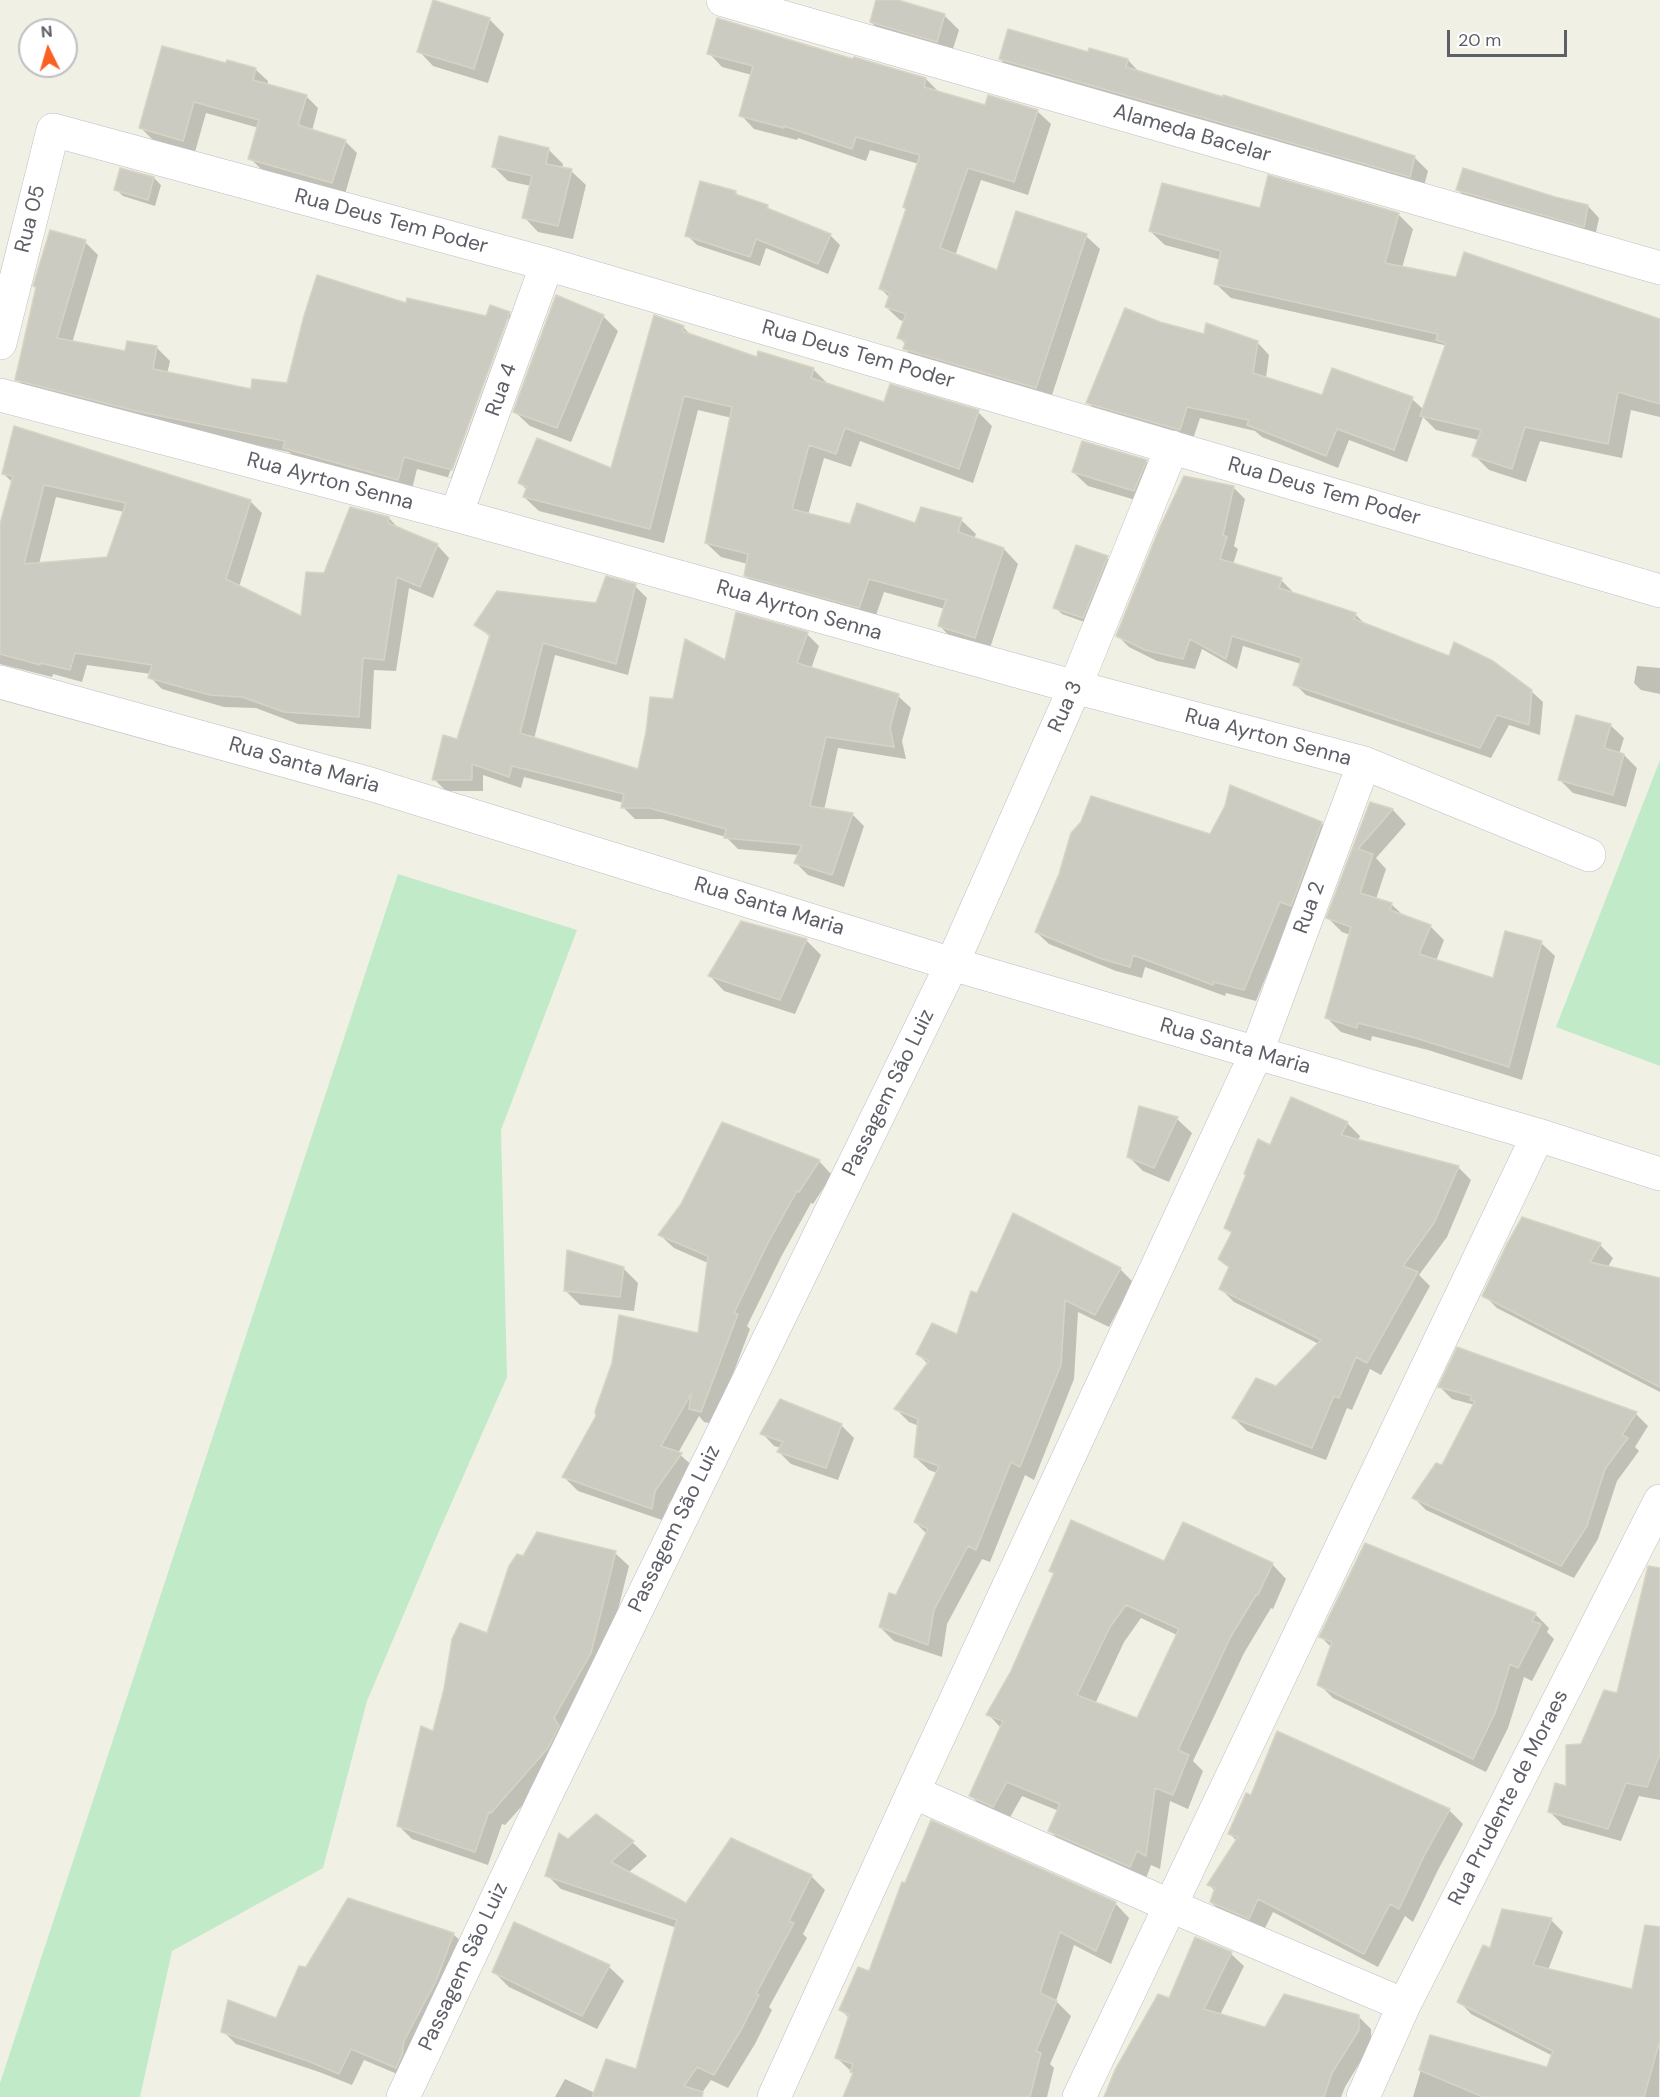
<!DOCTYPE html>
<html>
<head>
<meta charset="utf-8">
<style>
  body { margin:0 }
  #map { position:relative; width:1660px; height:2097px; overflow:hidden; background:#f1f0e5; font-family:"DM Sans",sans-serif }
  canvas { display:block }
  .north { position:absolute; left:18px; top:18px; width:60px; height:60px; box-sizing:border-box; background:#fff; border:2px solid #bebfc2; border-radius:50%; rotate:355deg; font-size:16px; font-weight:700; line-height:24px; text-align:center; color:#5d5f67 }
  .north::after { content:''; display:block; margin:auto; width:21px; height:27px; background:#f96023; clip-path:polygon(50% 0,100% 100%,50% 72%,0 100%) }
  .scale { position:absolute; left:1447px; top:30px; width:120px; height:27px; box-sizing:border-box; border:3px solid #5d5f67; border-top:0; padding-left:8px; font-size:18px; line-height:21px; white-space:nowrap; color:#5d5f67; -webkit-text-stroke:4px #fff; paint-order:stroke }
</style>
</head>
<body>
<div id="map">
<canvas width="1660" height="2097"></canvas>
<div class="north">N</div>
<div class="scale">20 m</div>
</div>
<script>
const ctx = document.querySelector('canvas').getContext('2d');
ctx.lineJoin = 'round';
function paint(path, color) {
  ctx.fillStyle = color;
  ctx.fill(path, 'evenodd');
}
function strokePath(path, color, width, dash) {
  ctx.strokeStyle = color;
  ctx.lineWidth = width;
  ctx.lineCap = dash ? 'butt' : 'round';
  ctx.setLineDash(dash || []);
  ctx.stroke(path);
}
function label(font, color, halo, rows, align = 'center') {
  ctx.font = font + ' "DM Sans",sans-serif';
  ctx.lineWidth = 5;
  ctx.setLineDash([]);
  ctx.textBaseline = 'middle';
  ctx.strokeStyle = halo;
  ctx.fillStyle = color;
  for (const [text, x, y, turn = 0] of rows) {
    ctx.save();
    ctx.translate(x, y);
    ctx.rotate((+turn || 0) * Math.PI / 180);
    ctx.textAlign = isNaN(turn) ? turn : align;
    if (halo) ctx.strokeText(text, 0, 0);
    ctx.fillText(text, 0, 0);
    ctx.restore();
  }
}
paint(new Path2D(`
  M1660 760V1066L1556 1027Z
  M398 874 577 930 501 1130 507 1377 436 1538 367 1701 323 1868 172 1951 140 2097H0V2083Z`), '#c0eac8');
paint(new Path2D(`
  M878 0H892L944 15 959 30 951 55 886 37 871 22Z
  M489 19 504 34 488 83 433 66 419 51Z
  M709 53 854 61 926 79 940 93 986 107 1037 111 1051 124 1028 195 981 180 955 256 998 272 1086 236 1100 249 1050 401 918 362 905 349 906 345 899 337 905 322 900 320 886 307 890 298 881 289 907 210 919 164 870 150 866 161 798 138 797 140 754 129 741 115 752 75 722 67Z
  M1089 54 1128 60 1140 73 1415 158 1428 171 1423 190 1014 73 1000 59Z
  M227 65 255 69 268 81 267 86 306 96 318 108 312 131 345 141 357 153 345 194 262 170 250 158 259 128 206 113 195 152 153 140 141 128Z
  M549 150 563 164 562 169 571 171 586 185 573 239 538 232 524 217 531 186 508 181 493 166Z
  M154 178 161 185 155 206 123 196 116 189Z
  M1458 190 1555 199 1588 206 1599 218 1595 237 1469 201Z
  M735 192 740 197 768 207 773 212 830 235 840 245 828 274 766 248 760 266 697 245 687 235Z
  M1261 210 1398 214 1413 229 1402 268 1660 321V417L1631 410 1622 458 1540 441 1526 482 1489 470 1474 455 1479 440 1436 430 1423 417 1407 462 1349 440 1338 468 1262 437 1255 431 1200 418 1192 442 1100 415 1088 402 1205 336 1257 342 1269 355 1266 378 1323 397 1333 370 1412 399 1424 410 1446 347 1444 345 1231 298 1216 284 1221 260 1165 245 1150 231Z
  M85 242 98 255 72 343 126 353 157 348 170 361 167 374 252 391 288 385 407 304 487 318 509 313 522 326 465 482 417 469 411 493 297 460 289 452 150 424 30 392 17 379ZM506 319H509L451 478 448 477Z
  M603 316 618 331 571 442 530 426 515 412Z
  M683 327 692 336 758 359 813 369 828 384 885 404 978 412 992 426 973 483 860 441 851 467 824 458 808 515 851 526 916 525 961 520 976 534 974 539 1004 549 1018 564 989 651 954 641 940 626 945 609 884 592 874 621 760 590 745 575 748 564 721 557 706 543 732 418 698 410 664 543 539 511 524 497 527 490 520 483 612 471Z
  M1146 461 1160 476 1149 504 1088 486 1073 472Z
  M4 474 250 501 262 513 239 587 302 619 325 574 389 518 400 530 437 545 449 558 433 598 409 588 396 671 374 670 371 729 298 724 256 708 224 707 162 689 150 677 151 674 87 665 82 682 53 674 52 677 0 664V531L13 483ZM56 497 124 512 108 558 39 564Z
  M1185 478 1234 488 1245 499 1234 546 1238 549 1233 564 1281 580 1292 591 1291 594 1355 614 1366 625 1531 691 1543 702 1540 735 1509 725 1491 758 1306 695 1295 684 1301 664 1243 646 1237 669 1202 649 1195 669 1157 661 1129 647 1118 636Z
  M1107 558 1114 565 1090 624 1062 614 1055 607Z
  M635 586 647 598 628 675 555 655 534 739 640 771 674 701 726 662 807 634 819 646 811 669 898 696 911 708 902 741 906 759 838 748 824 810 852 814 864 826 844 887 808 875 796 863 799 855 738 849 726 837 662 819H635L623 807 624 803 524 777 521 788 483 775V791H446L434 779 458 740 491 638 476 624 597 604Z
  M1637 666 1660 668V694L1641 690 1634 683Z
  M1610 725 1624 738 1619 754 1624 755 1637 768 1626 807 1573 793 1560 780Z
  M1371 803 1393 810 1406 824 1376 858 1386 869 1376 899 1391 904 1404 916 1430 926 1444 940 1436 961 1494 980 1541 943 1555 956 1522 1080 1428 1050 1372 1036 1371 1041 1341 1032 1327 1018 1350 935 1342 932 1328 918Z
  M1226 807 1321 823 1334 835 1292 913 1256 1001 1226 993 1225 996 1145 967 1142 978 1116 971 1049 944 1036 932 1211 836Z
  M806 940 821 955 795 1014 724 991 710 976Z
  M1140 1108 1177 1119 1192 1133 1169 1182 1143 1171 1129 1157Z
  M1347 1123 1360 1136 1358 1141 1458 1167 1471 1180 1447 1237 1419 1275 1430 1286 1381 1375 1370 1369 1352 1410 1347 1408 1326 1460 1247 1431 1234 1418 1276 1387 1319 1344 1234 1302 1221 1289 1230 1269 1220 1259 1233 1235 1226 1228 1271 1147Z
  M819 1161 832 1175 813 1204 811 1203 781 1257 747 1326 750 1329 714 1424 704 1422 699 1416 678 1453 695 1468 668 1505 665 1521 578 1491 564 1477 700 1335 708 1263 674 1248 660 1235Z
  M1600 1245 1613 1258 1608 1267 1660 1280V1392L1497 1308 1484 1295Z
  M623 1268 638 1283 634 1311 580 1305 566 1291Z
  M1120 1269 1133 1282 1109 1327 1078 1312 1074 1379 1034 1480 1025 1475 990 1562 982 1559 947 1624 942 1657 894 1641 880 1627 927 1534 915 1522 937 1473 929 1470 915 1457 919 1426 909 1422 896 1409 928 1364 918 1354 958 1336Z
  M1440 1387 1636 1414 1648 1426 1635 1447 1639 1451 1617 1481 1598 1539 1574 1578 1426 1510 1414 1498 1443 1467 1475 1405 1452 1399Z
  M780 1401 842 1426 854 1438 838 1480 791 1464 779 1452 781 1448 774 1446 762 1433Z
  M1366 1545 1536 1615 1549 1628 1547 1632 1554 1639 1532 1681 1524 1677 1508 1728 1486 1772 1333 1698 1319 1684 1331 1647 1321 1637Z
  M615 1553 629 1566 603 1669 562 1761 505 1825 502 1824 488 1865 412 1839 398 1825 434 1733 488 1635 524 1558Z
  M1164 1563 1272 1564 1286 1579 1273 1609 1271 1608 1244 1653 1193 1761 1203 1771 1188 1809 1170 1801 1160 1869 1151 1865 1145 1881 1064 1845 1050 1831 1059 1811 1022 1796 1008 1821 985 1810 971 1796 1001 1728 988 1714 1013 1671 1054 1574 1051 1571ZM1141 1618 1177 1635 1138 1720 1095 1704 1124 1642Z
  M1660 1577V1800L1639 1796 1621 1841 1563 1825 1550 1812 1567 1788 1582 1746 1618 1695Z
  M1449 1810 1463 1824 1438 1870 1413 1922 1405 1916 1378 1967 1273 1912 1263 1932 1225 1916 1211 1902 1216 1892 1209 1885 1237 1841 1230 1834Z
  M596 1816 633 1843 647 1856 628 1873 687 1905 811 1876 825 1890 803 1934 807 1938 769 2007 772 2010 755 2044 728 2088 711 2080 699 2097H555L565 2079 595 2093 637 2071 677 1928 561 1889 547 1875 569 1841Z
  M1115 1903 1129 1918 1111 1964 1074 1945 1056 2001 1071 2016 1050 2064 1054 2068 1047 2097H845L855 2075 837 2058 849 2018 841 2010 870 1973Z
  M1551 1920 1563 1932 1548 1970 1633 1991 1660 1929 1659 2097H1413L1431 2036 1548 2069 1553 2056 1471 2014 1459 2001 1491 1950Z
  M515 1924 609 1967 624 1981 597 2029 509 1987 494 1972Z
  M453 1934 466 1946 409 2079 364 2060 352 2085 322 2073 236 2044 223 2031 277 2020 307 1968Z
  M1231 1954 1244 1966 1220 2015 1266 2029 1358 2016 1371 2029V2044L1345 2087 1341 2097H1106L1170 2000Z`), '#0003');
const building = new Path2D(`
  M433 0 490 18 474 69 417 52Z
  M876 0H898L945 14 937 42 870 22Z
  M717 18 853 59 854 57 926 78 924 87 985 105 988 95 1038 110 1014 182 968 168 940 248 997 270 1016 211 1087 234 1036 388 903 349 906 341 897 338 906 314 885 307 890 293 879 289 906 209 903 207 920 155 856 137 852 149 784 126V128L739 116 753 66 707 54Z
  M1008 29 1088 52 1089 48 1128 59 1126 67 1223 97V95L1415 156 1410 177 999 59Z
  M162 46 226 63 227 60 256 68 253 80 307 95 298 125 346 140 332 183 248 159 259 120 194 102 183 141 139 128Z
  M499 136 549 148 546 164 572 169 558 226 522 218 532 176 492 167Z
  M120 168 154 177 148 200 114 190Z
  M1463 168 1555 197 1588 205 1584 227 1456 190Z
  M1268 175 1399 213 1385 263 1456 277 1464 252 1660 319V404L1618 392 1608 444 1525 427 1512 469 1472 456 1481 430 1420 416 1446 343 1436 340 1438 334 1214 284 1221 251 1149 231 1162 183 1260 208Z
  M700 181 736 191 735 194 768 205 767 208 831 234 818 264 756 239 750 257 685 236Z
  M50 230 86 240 57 338 125 351 127 341 157 346 153 369 251 389 252 379 287 383 304 316 317 275 406 303 407 298 486 316 490 305 510 312 452 470 404 457 398 480 283 448 285 441 136 411 15 380 36 287 33 286Z
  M556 295 604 315 557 428 513 412Z
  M1125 308 1160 322 1204 334 1206 323 1258 341 1253 373 1322 395 1332 368 1413 397 1394 450 1337 429 1326 456 1247 425 1249 420 1187 407 1180 430 1086 403Z
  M654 315 684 326 682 331 757 357 758 351 814 368 811 378 884 402 890 384 979 410 959 469 845 428 836 454 809 445 792 509 850 524 857 503 915 523 921 507 962 518 958 532 1004 548 975 638 938 626 946 600 869 579 859 608 744 576 748 554 705 543 732 407 684 396 650 529 523 497 527 487 518 483 537 438 611 468Z
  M14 426 251 500 226 579 301 616 306 572 324 573 350 507 389 517 388 523 438 544 420 587 397 577 384 660 363 658 359 717 284 712 242 697 210 695 148 678 152 665 75 653 70 670 40 663V665L0 654V524L13 476 2 474ZM44 485 126 503 107 557 24 564Z
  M1082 441 1147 460 1134 491 1072 472Z
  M1184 476 1234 486 1223 535 1227 537 1220 559 1282 578 1279 588 1356 613 1354 619 1449 656 1454 642 1493 661 1532 690 1529 725 1497 715 1480 748 1293 685 1302 658 1232 636 1226 659 1190 639 1183 659 1145 650 1116 636 1160 527Z
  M1076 545 1108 556 1083 618 1053 608Z
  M606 576 636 584 616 664 543 643 520 733 638 769 646 732 650 697 673 699 685 639 725 660 736 612 808 632 797 663 899 694 890 728 894 747 826 737 810 806 853 813 832 875 794 863 802 845 724 838 726 829 649 808H621L624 794 512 766 509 777 472 764V780H432L443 735 457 739 490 635 474 625 497 591 596 603Z
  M1576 715 1611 724 1604 748 1624 754 1613 795 1558 780Z
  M1230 785 1322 822 1291 906 1280 902 1244 990 1214 982 1213 985 1133 955 1130 967 1102 959 1035 932 1059 874 1071 833 1081 822 1091 796 1210 834 1225 806Z
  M1370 802 1393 809 1358 849 1373 854 1360 893 1392 903 1390 910 1431 925 1419 954 1493 978 1505 931 1542 941 1509 1067 1412 1037 1358 1023 1357 1028 1325 1018 1351 927 1326 918Z
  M741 921 807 939 780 1000 708 976Z
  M1291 1097 1348 1122 1341 1135 1459 1166 1434 1223 1403 1266 1418 1272 1367 1363 1356 1357 1339 1398 1334 1396 1312 1448 1232 1418 1256 1378 1276 1386 1321 1340 1219 1289 1229 1267 1218 1259 1232 1232 1224 1228 1246 1175 1244 1174 1258 1139 1270 1145Z
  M1139 1106 1178 1117 1154 1168 1127 1157Z
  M722 1122 820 1160 799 1192 797 1191 768 1243 734 1313 738 1314 701 1412 689 1409 691 1394 661 1446 682 1453 655 1491 652 1509 562 1477 596 1416 595 1411 612 1363 619 1315 698 1333 708 1256 658 1235 681 1204Z
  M1013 1213 1121 1268 1095 1315 1065 1300 1061 1365 1020 1467 1011 1462 976 1550 968 1546 934 1610 928 1645 879 1627 889 1593 896 1595 928 1529 914 1522 939 1466 914 1457 918 1419 894 1409 929 1361 916 1354 932 1323 957 1334 971 1291 977 1293Z
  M1522 1217 1601 1243 1590 1262 1660 1278V1387L1482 1296 1508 1242Z
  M567 1250 624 1267 620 1297 564 1291Z
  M1457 1347 1637 1412 1622 1435 1628 1438 1605 1469 1587 1526 1561 1566 1412 1498 1436 1463 1442 1465 1475 1401 1470 1400 1472 1396 1438 1387Z
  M780 1399 842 1424 826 1468 777 1452 783 1442 760 1434Z
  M1071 1520 1164 1561 1183 1522 1273 1563 1258 1595H1256L1230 1638 1178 1750 1189 1755 1173 1795 1155 1788 1146 1856 1137 1851 1130 1867 1048 1831 1060 1804 1007 1782 993 1807 969 1796 1003 1721 986 1715 1011 1671 1054 1573 1049 1571ZM1126 1605 1179 1629 1137 1718 1077 1695 1110 1627Z
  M537 1532 616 1551 591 1653 554 1718 559 1726 548 1748 491 1813 489 1812 475 1852 397 1826 421 1726 433 1731 444 1689 452 1639 460 1623 487 1633 509 1566 517 1554 523 1556Z
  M1365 1543 1536 1613 1532 1621 1541 1624 1518 1668 1510 1664 1495 1713 1473 1759 1317 1685 1332 1642 1319 1637Z
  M1648 1566 1660 1568V1754L1647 1787 1626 1783 1608 1829 1548 1812 1555 1783 1566 1786V1745L1581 1744 1604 1690 1617 1693Z
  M1277 1731 1450 1809 1424 1856 1399 1909 1390 1904 1364 1954 1258 1899 1249 1919 1210 1902 1215 1888 1207 1885 1238 1837 1228 1834 1246 1793 1251 1795Z
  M596 1814 634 1841 611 1862 686 1903 731 1838 812 1875 789 1921 794 1923 756 1994 759 1995 741 2030 714 2075 697 2067 684 2086 703 2092 702 2097H592L606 2059 636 2069 677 1920 545 1876 559 1833 568 1839Z
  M931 1820 1116 1902 1096 1951 1060 1932 1040 1993 1057 2001 1036 2051 1041 2053 1030 2097H843L853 2073 850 2072 853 2064 835 2058 849 2015 839 2010 858 1967 869 1971 902 1882 905 1883Z
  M348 1898 454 1933 436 1981 404 2041 402 2055 396 2068 351 2049 339 2074 308 2061 221 2032 228 2000 276 2018 299 1966 306 1967Z
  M1502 1909 1552 1918 1533 1965 1632 1989 1645 1925 1660 1927V2040L1644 2097H1483L1419 2070 1430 2035 1547 2067 1553 2051 1457 2002 1483 1945 1490 1948Z
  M514 1922 610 1965 582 2016 492 1972Z
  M1195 1937 1232 1952 1204 2009 1265 2027 1284 1994 1359 2015V2030L1332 2073 1324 2097H1104L1115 2070 1158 1994 1169 1998Z`);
paint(building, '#cccbc2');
strokePath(building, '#d6d4c3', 1.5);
const street = new Path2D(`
  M723 0 1660 268
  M0 343 53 130 547 264 1660 591
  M0 395 456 515 1075 687 1364 763 1589 855
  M456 515 547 264
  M0 682 370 784 952 964 1538 1135 1660 1174
  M913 1792 1171 1906 1404 2005
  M403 2097 543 1801 952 964 1075 687 1172 447
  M774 2097 913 1792 1256 1054 1364 763
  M1079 2097 1538 1135
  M1363 2097 1404 2005 1660 1501`);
strokePath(street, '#bdbec5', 34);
strokePath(street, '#fff', 33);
label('21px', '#5d5f67', '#fff', [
  ["Alameda Bacelar",1192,134,16],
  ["Rua 05",31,219,-76],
  ["Rua Deus Tem Poder",391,222,15],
  ["Rua Deus Tem Poder",858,355,16],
  ["Rua 4",502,390,-70],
  ["Rua Ayrton Senna",330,482,15],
  ["Rua Deus Tem Poder",1324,492,16],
  ["Rua Ayrton Senna",799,611,16],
  ["Rua 3",1066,707,-66],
  ["Rua Ayrton Senna",1268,738,15],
  ["Rua Santa Maria",304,766,16],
  ["Rua Santa Maria",769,907,17],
  ["Rua 2",1310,908,-70],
  ["Rua Santa Maria",1235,1047,16],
  ["Passagem São Luiz",889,1093,-64],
  ["Passagem São Luiz",675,1529,-64],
  ["Rua Prudente de Moraes",1509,1798,-63],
  ["Passagem São Luiz",464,1967,-65]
]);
</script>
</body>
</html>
